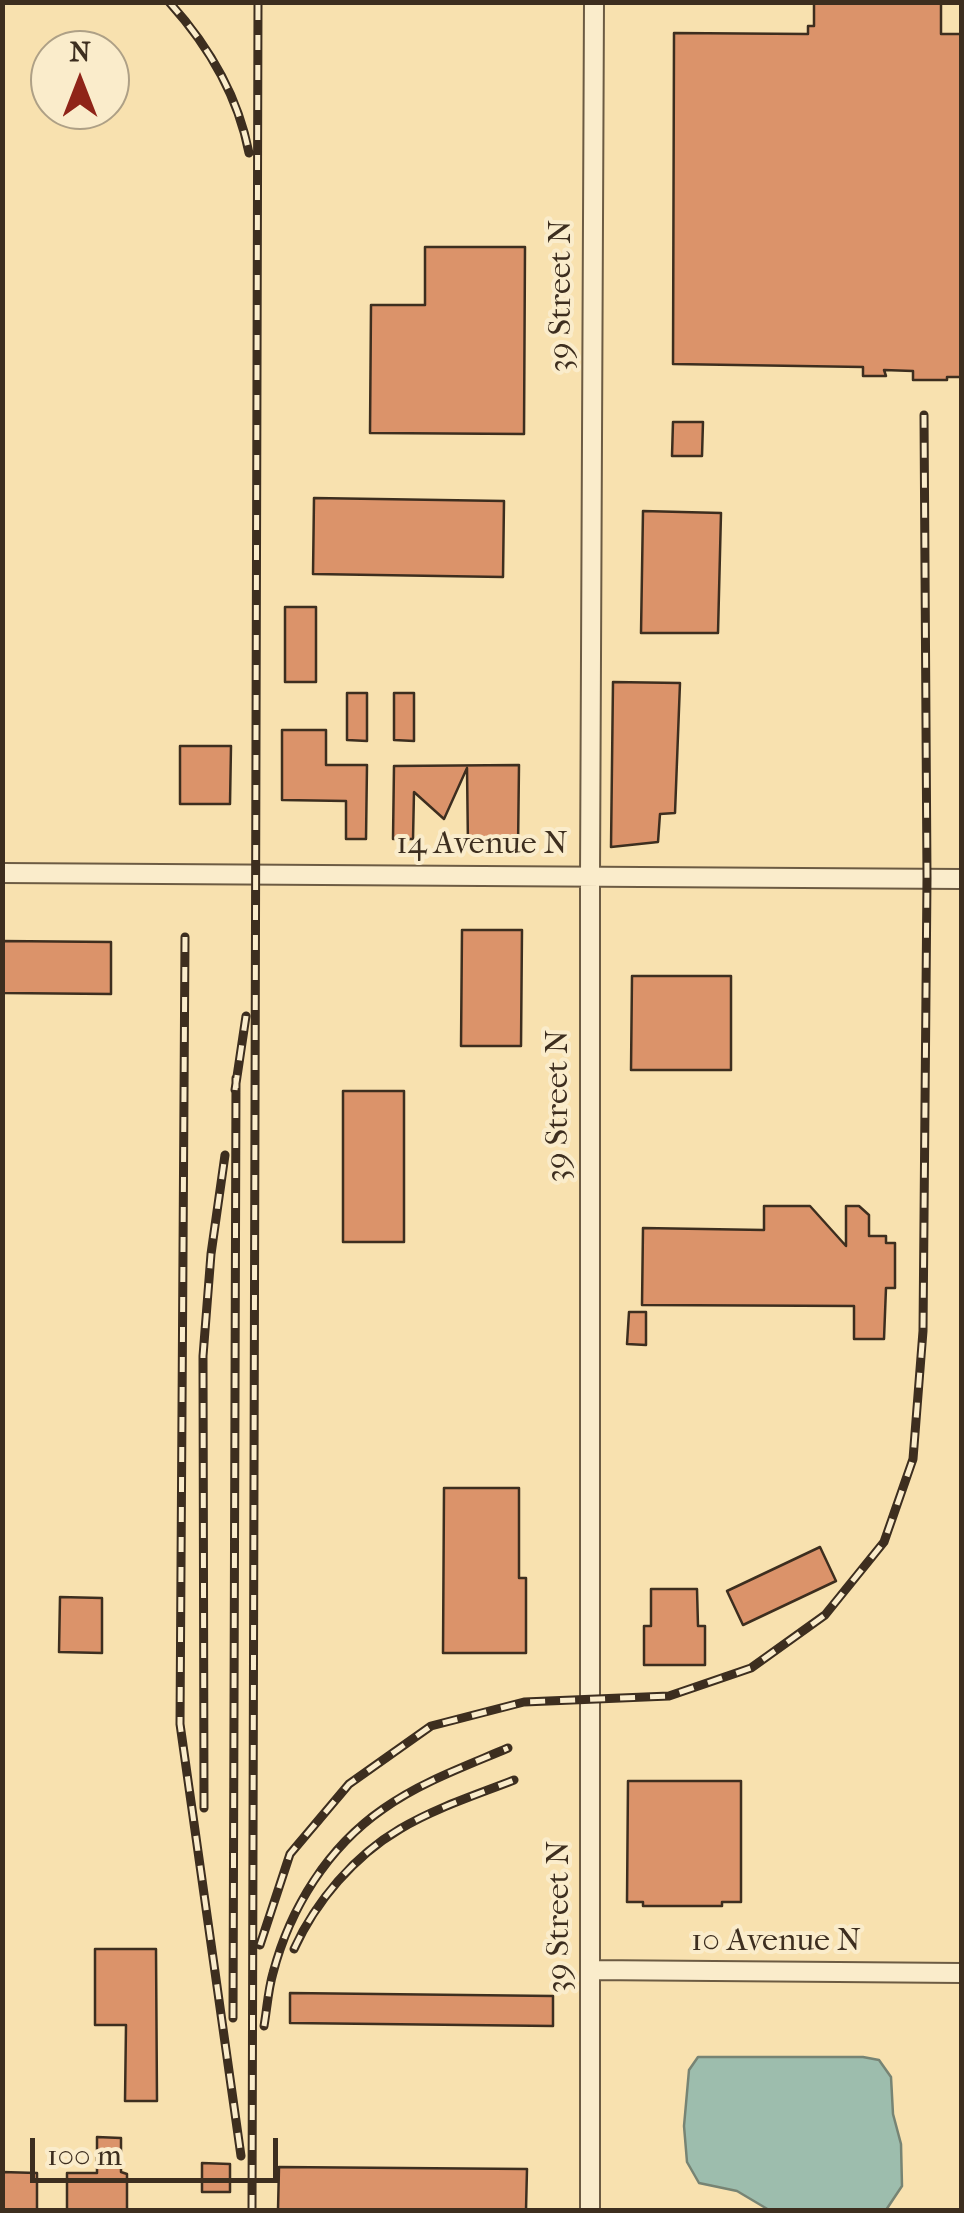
<!DOCTYPE html>
<html>
<head>
<meta charset="utf-8">
<style>
  body { margin:0 }
  #map { position:relative; width:964px; height:2213px; overflow:hidden; background:#f8e1af; font-family:"IM FELL French Canon",serif }
  canvas { display:block }
  .frame { position:absolute; inset:0; border:5px solid #3d2e1f; pointer-events:none }
  .north { position:absolute; left:30px; top:30px; width:100px; height:100px; box-sizing:border-box; background:#faeccb; border:2px solid #aea086; border-radius:50%; rotate:0deg; font-size:28px; font-weight:700; line-height:40px; text-align:center; color:#3d2e1f }
  .north::after { content:''; display:block; margin:auto; width:35px; height:45px; background:#8f2418; clip-path:polygon(50% 0,100% 100%,50% 72%,0 100%) }
  .scale { position:absolute; left:30px; top:2138px; width:248px; height:45px; box-sizing:border-box; border:5px solid #3d2e1f; border-top:0; padding-left:12px; font-size:30px; line-height:35px; white-space:nowrap; color:#3d2e1f; -webkit-text-stroke:8px #faeccb; paint-order:stroke }
</style>
</head>
<body>
<div id="map">
<canvas width="964" height="2213"></canvas>
<div class="frame"></div>
<div class="north">N</div>
<div class="scale">100 m</div>
</div>
<script>
const ctx = document.querySelector('canvas').getContext('2d');
ctx.lineJoin = 'round';
function paint(path, color) {
  ctx.fillStyle = color;
  ctx.fill(path, 'evenodd');
}
function strokePath(path, color, width, dash) {
  ctx.strokeStyle = color;
  ctx.lineWidth = width;
  ctx.lineCap = dash ? 'butt' : 'round';
  ctx.setLineDash(dash || []);
  ctx.stroke(path);
}
function label(font, color, halo, rows, align = 'center') {
  ctx.font = font + ' "IM FELL French Canon",serif';
  ctx.lineWidth = 8;
  ctx.setLineDash([]);
  ctx.textBaseline = 'middle';
  ctx.strokeStyle = halo;
  ctx.fillStyle = color;
  for (const [text, x, y, turn = 0] of rows) {
    ctx.save();
    ctx.translate(x, y);
    ctx.rotate((+turn || 0) * Math.PI / 180);
    ctx.textAlign = isNaN(turn) ? turn : align;
    if (halo) ctx.strokeText(text, 0, 0);
    ctx.fillText(text, 0, 0);
    ctx.restore();
  }
}
const water = new Path2D(`
  M698 2057H863L879 2060 891 2077 893 2114 901 2144 902 2186 886 2210H769L737 2191 699 2183 687 2162 684 2126 689 2070Z`);
paint(water, '#9dbdad');
strokePath(water, '#778474', 2.5);
const building = new Path2D(`
  M814 2H941V34H962V377H947V380H913V371L884 370 886 376H863V367L673 364 674 33 808 34V26H814Z
  M425 247H525L524 434 370 433 371 305H425Z
  M673 422H703L702 456H672Z
  M314 498 504 501 503 577 313 574Z
  M643 511 721 513 718 633H641Z
  M285 607H316V682H285Z
  M613 682 680 683 675 813 660 814 658 842 611 847Z
  M347 693H367V741L347 740Z
  M394 693H414V741L394 740Z
  M282 730H326V765H367L366 839H346V801L282 800Z
  M180 746H231L230 804H180Z
  M519 765 518 849 468 847 467 768 444 819 414 792 413 839H393L394 766Z
  M462 930H522L521 1046H461Z
  M2 941 111 942V994L2 993Z
  M632 976H731V1070H631Z
  M343 1091H404V1242H343Z
  M764 1206H810L846 1246V1206H859L869 1215V1236H886V1243H895V1288H886L884 1339H854V1306L642 1305 643 1228 764 1230Z
  M629 1312H646V1345L627 1344Z
  M444 1488H519V1578H526V1653H443Z
  M820 1547 836 1581 743 1625 727 1591Z
  M651 1589H697L698 1626H705V1665H644V1626H651Z
  M60 1597 102 1598V1653L59 1652Z
  M628 1781H741V1902H722V1906H643V1902H627Z
  M95 1949H156L157 2101H125L126 2025H95Z
  M290 1993 553 1996V2026L290 2023Z
  M97 2137 121 2138V2172L127 2174V2210H67V2173H97Z
  M202 2163 230 2164V2192H202Z
  M279 2167 527 2169 526 2210H278Z
  M2 2172 37 2173V2210H2Z`);
paint(building, '#db936a');
strokePath(building, '#3d2e1f', 2.5);
const street = new Path2D(`
  M2 873 962 879
  M590 1970 962 1973
  M590 2210V875L594 2`);
strokePath(street, '#6c5b43', 22);
strokePath(street, '#faeccb', 18);
const rail = new Path2D(`
  M169 2C208 45 238 96 249 153
  M185 937 180 1724 241 2156
  M235 1090 246 1016
  M204 1808 203 1356 211 1254 225 1155
  M260 1945 290 1854 349 1784 431 1726 524 1702 669 1696 751 1668 825 1615 884 1542 913 1459 923 1331 927 878 924 415
  M294 1949C316 1901 354 1856 400 1829 435 1808 476 1795 514 1780
  M233 2018 236 1078
  M264 2026C267 2009 268 1990 273 1973 290 1908 328 1847 383 1809 421 1782 466 1766 508 1748
  M252 2210 258 2`);
strokePath(rail, '#3d2e1f', 9);
strokePath(rail, '#faeccb', 5, [15]);
label('32px', '#3d2e1f', '#faeccb', [
  ["39 Street N",562,296,-90],
  ["14 Avenue N",482,845],
  ["39 Street N",559,1106,-90],
  ["39 Street N",560,1917,-90],
  ["10 Avenue N",776,1942]
]);
</script>
</body>
</html>
